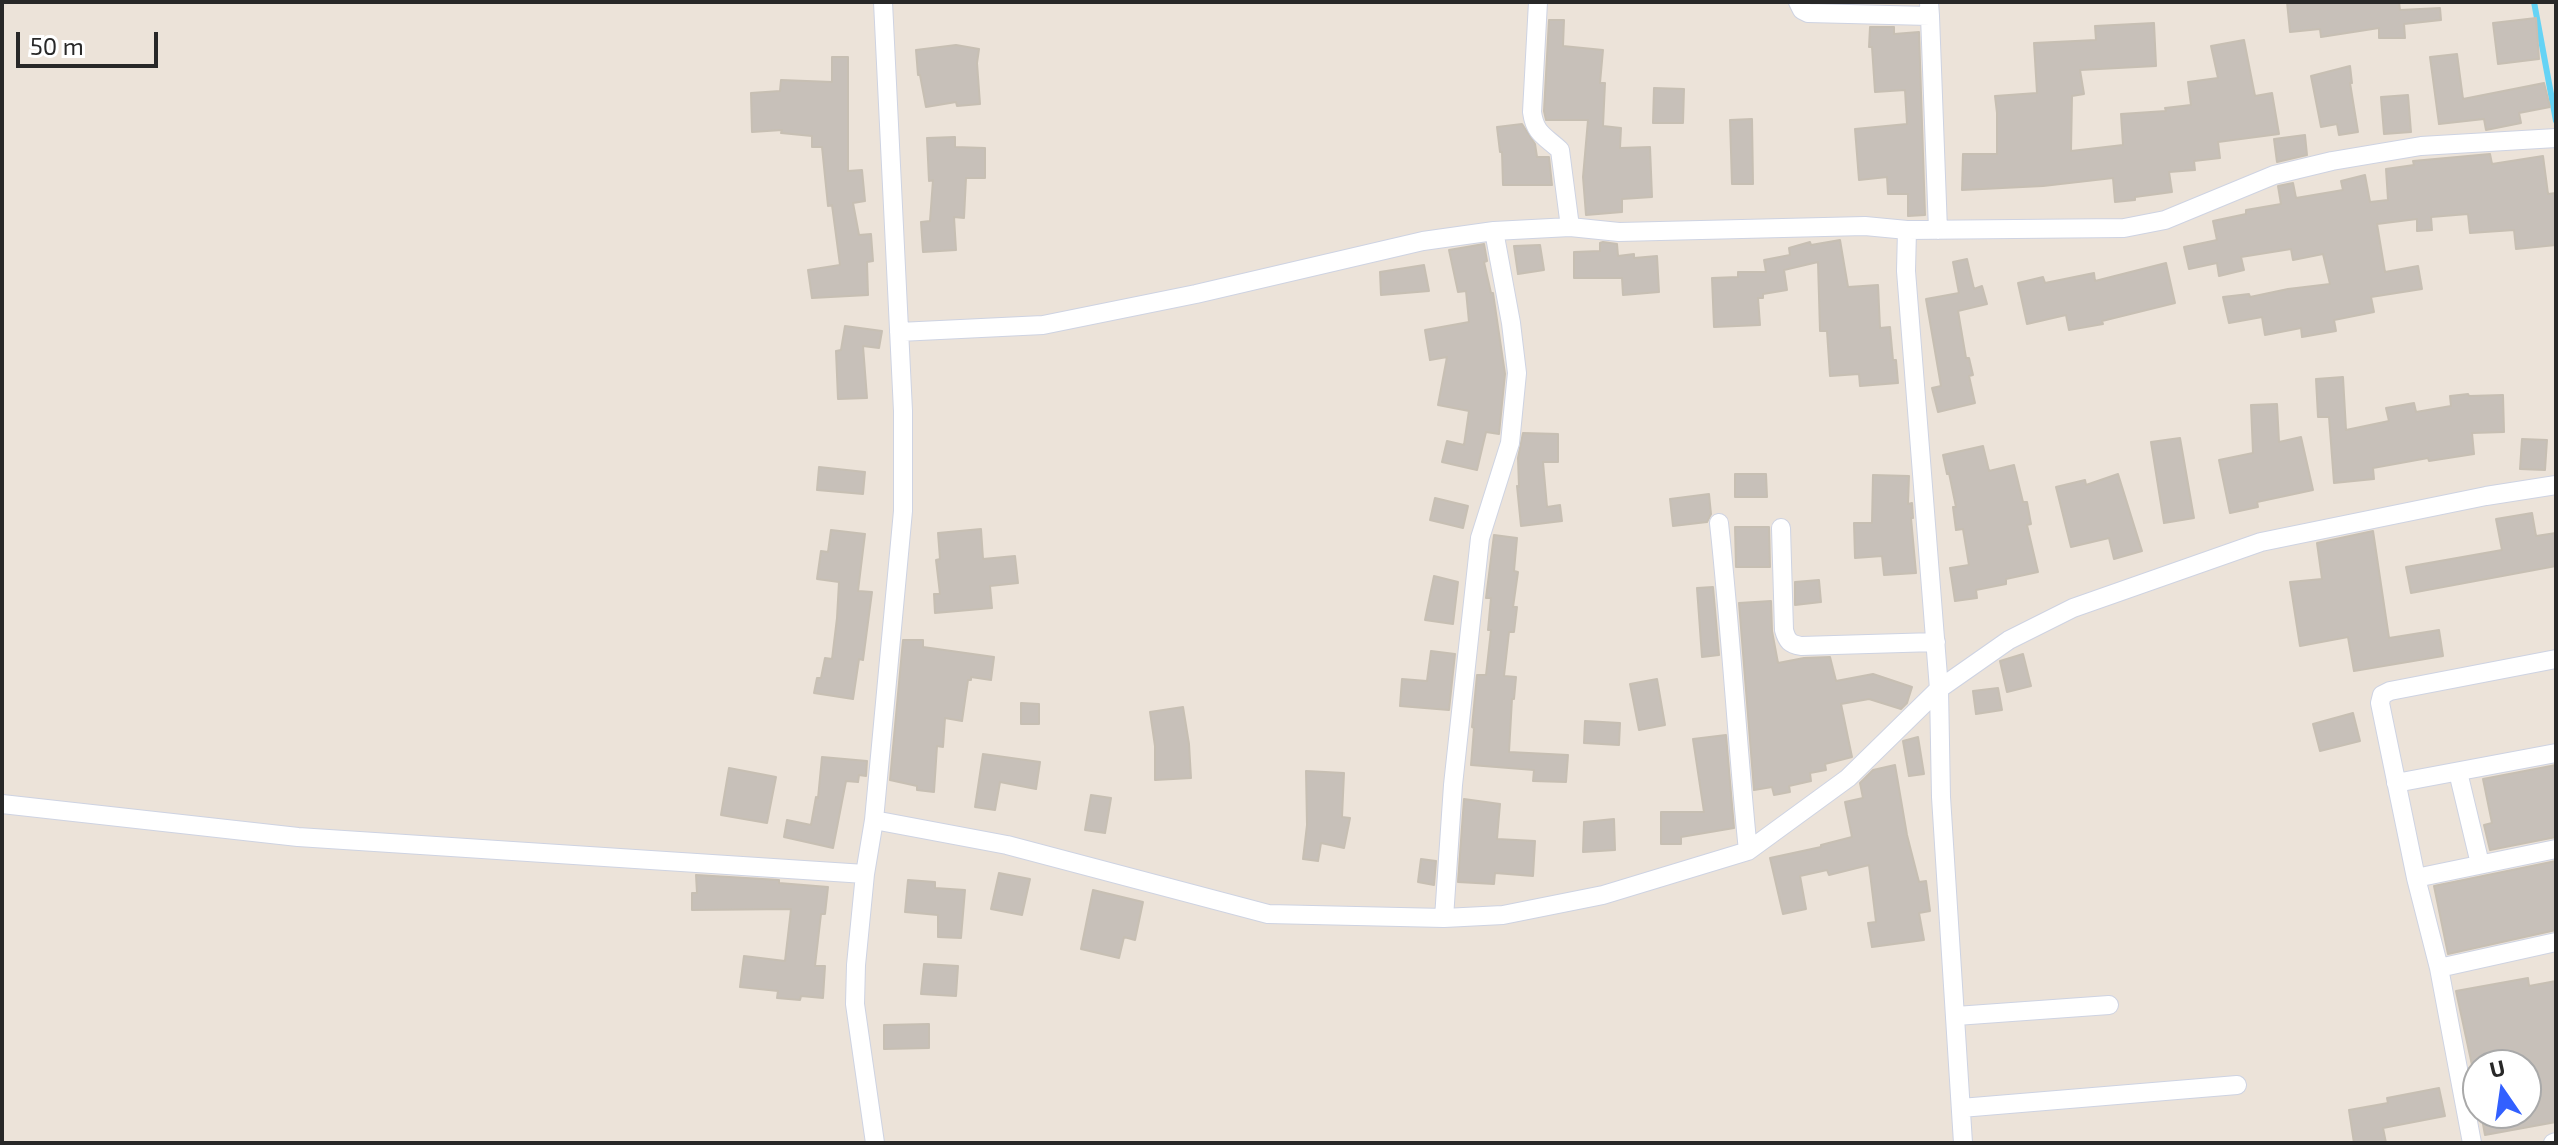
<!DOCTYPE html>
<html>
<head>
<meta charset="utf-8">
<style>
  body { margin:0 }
  #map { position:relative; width:2558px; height:1145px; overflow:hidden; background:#ece3d9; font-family:"Exo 2",sans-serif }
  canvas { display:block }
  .frame { position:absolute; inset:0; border:4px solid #282828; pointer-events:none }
  .north { position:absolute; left:2462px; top:1049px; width:80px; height:80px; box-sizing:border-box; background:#fff; border:2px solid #a9a9a9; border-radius:50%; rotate:347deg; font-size:22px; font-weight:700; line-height:32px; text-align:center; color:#282828 }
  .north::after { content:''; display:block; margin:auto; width:28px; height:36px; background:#3260ff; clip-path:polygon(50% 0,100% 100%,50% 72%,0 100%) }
  .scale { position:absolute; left:16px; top:32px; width:142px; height:36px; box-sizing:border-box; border:4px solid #282828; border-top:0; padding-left:10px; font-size:24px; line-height:28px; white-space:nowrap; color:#282828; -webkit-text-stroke:6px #fff; paint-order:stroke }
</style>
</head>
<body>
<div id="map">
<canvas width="2558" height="1145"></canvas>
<div class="frame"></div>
<div class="north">U</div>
<div class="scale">50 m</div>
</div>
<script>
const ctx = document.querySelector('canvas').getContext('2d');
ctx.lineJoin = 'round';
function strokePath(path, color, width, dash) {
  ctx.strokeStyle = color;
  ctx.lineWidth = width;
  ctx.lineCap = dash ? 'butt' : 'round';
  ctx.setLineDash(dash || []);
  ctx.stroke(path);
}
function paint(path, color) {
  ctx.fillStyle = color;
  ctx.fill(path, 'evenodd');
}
strokePath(new Path2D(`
  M2534 2 2556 121`), '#65d3f5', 6);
const building = new Path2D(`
  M2287 2H2399L2400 10 2440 8 2441 20 2404 24 2405 38H2379V28L2321 37 2320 29 2290 32Z
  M2536 18 2539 59 2498 64 2493 23Z
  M1549 20H1564L1563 46 1603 50 1600 83H1605L1603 126 1621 128 1620 148 1650 147 1652 197 1622 199V212L1586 215 1583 177 1588 120H1546L1544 111Z
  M2154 23 2156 66 2080 70 2084 94 2072 96 2071 151 2123 145 2121 114 2166 111 2165 108 2191 105 2188 82 2218 78 2211 46 2244 40 2255 96 2272 93 2279 134 2218 142 2220 158 2194 161 2195 170 2169 172 2172 192 2135 197V200L2115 202 2113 178 2043 186 1962 190 1963 154H1997V113L1995 96 2037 93 2034 43 2096 40 2095 26Z
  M1870 27H1894V34L1919 32 1925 215 1908 216V194H1888L1887 177 1859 180 1855 129 1907 124 1905 90 1875 92 1872 47H1869Z
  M956 45 979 49 977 63 980 104 957 106 956 102 926 107 920 75H918L916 50Z
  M2457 54 2463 99 2544 83 2550 107 2519 113 2521 123 2486 130 2484 119 2439 124 2430 57Z
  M832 57H848V171L862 170 865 201 853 203 859 235 871 234 873 261 867 262 868 295 812 298 808 270 840 265 832 205 828 206 822 147H812V136L781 133 782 130 752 132 751 93 780 91 781 80 832 82Z
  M2350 66 2352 83H2350L2358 132 2339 135 2337 124 2321 127 2311 76Z
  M1654 88 1684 89 1683 123H1653Z
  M2408 95 2411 132 2384 134 2381 97Z
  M1752 119 1753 184H1732L1730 120Z
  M1522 124 1535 144 1537 157H1549L1552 185H1503L1502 152H1500L1497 127Z
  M2305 135 2307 155 2277 162 2274 139Z
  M955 137V147L985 148V178H966L964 218 954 217 956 250 923 252 921 222 930 221 933 180 929 181 927 138Z
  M2490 154 2492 164 2543 156 2548 194 2556 193V245L2516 249 2514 230 2470 233 2468 214 2431 217 2432 230 2417 231V219L2377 224 2385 272 2418 266 2422 289 2371 297 2374 312 2334 320 2336 331 2302 337 2301 328 2265 335 2262 317 2229 323 2223 297 2249 294 2250 297 2288 289 2330 284 2323 254 2293 260 2291 249 2241 257 2244 270 2219 276 2217 263 2189 269 2184 247 2217 240 2213 221 2246 214V210L2281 204 2278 186 2293 183 2296 198 2343 190 2341 181 2365 175 2370 202 2388 200 2386 169 2414 165 2413 161Z
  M1840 240 1848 287 1878 285 1880 328 1890 327 1893 360H1896L1898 383 1860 386 1859 374 1830 376 1827 331H1820L1818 262 1784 270 1787 290 1763 294V298H1758L1760 325 1714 327 1712 278 1738 277V272H1766L1764 260 1790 255 1789 248 1810 242 1811 245Z
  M1603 242 1617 244 1618 256 1634 254V258L1657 256 1659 292 1623 295 1622 278H1574V252L1600 251V243Z
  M1484 244 1487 261 1484 262 1491 293H1493L1505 374 1499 434 1486 432 1477 470 1442 462 1447 441 1464 445 1469 411 1438 405 1447 357 1430 360 1425 330 1469 322 1466 291 1458 292 1449 250Z
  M1540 245 1544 270 1518 274 1514 246Z
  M1967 259 1974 289 1982 286 1987 304 1958 311 1966 358H1969L1973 375 1969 376 1975 403 1938 412 1932 388 1941 386 1926 299 1959 293 1953 262Z
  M2166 263 2175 303 2102 321 2103 324 2069 330 2066 315 2027 324 2018 283 2043 277 2045 283 2094 273 2095 281Z
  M1424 265 1429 291 1381 295 1380 272Z
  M845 326 882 331 879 348 863 346 867 398 838 399 836 351 841 350Z
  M2343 377 2346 430 2389 421 2386 408 2414 403 2416 412 2451 406 2450 396 2468 394 2469 396 2503 395 2504 432 2472 433 2474 454 2429 461 2428 458 2373 468 2374 479 2334 483 2329 417H2318L2316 379Z
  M2277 404 2279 442 2301 437 2313 490 2257 502 2258 507 2230 513 2219 460 2253 453 2251 405Z
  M1523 433 1558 434V462H1543L1547 507 1560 505 1562 521 1521 526 1517 486 1519 487 1518 458Z
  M2180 438 2194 518 2164 523 2151 442Z
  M2522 439 2547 440 2545 470 2520 469Z
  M1983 446 1989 471 2014 465 2023 502H2027L2031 524 2027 525 2038 572 2006 579V584L1976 590 1977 598 1955 601 1950 568 1969 565 1963 529 1956 530 1953 507H1956L1949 473 1947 474 1943 455Z
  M819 467 865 472 863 494 817 490Z
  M1735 474H1766L1767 497H1735Z
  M2118 474 2142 551 2114 559 2109 538 2071 547 2056 487 2085 480 2086 485Z
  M1873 475 1909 476 1908 504 1912 503 1913 518H1911L1916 573 1884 575 1882 556 1855 558 1854 523H1872Z
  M1709 494 1711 514 1707 522 1673 526 1670 499Z
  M1435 498 1468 506 1463 528 1430 520Z
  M2532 513 2536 536 2556 533V566L2411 593 2406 567 2502 550 2496 519Z
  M1735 527H1769L1770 567H1736Z
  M981 529 983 559 1015 556 1018 583 990 586 992 608 935 613 934 594H940L936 560 940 559 938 533Z
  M831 530 865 534 858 591 872 592 863 660 859 659 853 699 814 693 817 678H821L825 658 832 659 837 618 839 582 817 579 821 551 828 552Z
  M2373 531 2389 638 2439 630 2443 656 2354 671 2348 637 2300 646 2290 582 2322 579 2317 543Z
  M1494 535 1517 538 1514 571 1518 572 1513 607H1517L1514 632H1509L1504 676 1516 677 1514 699H1512L1509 752 1568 755 1566 782 1533 781 1534 770 1471 765 1474 728 1472 727 1477 675H1486L1491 630H1488L1491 598H1486Z
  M1434 576 1458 582 1453 624 1425 620Z
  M1819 580 1821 602 1795 605V582Z
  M1713 587 1719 655 1702 657 1697 588Z
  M1771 601 1772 631 1778 663 1804 658 1830 657 1836 681 1873 674 1912 687 1907 703 1901 709 1869 699 1841 704 1852 757 1825 764 1826 770 1810 773 1811 781 1789 786 1790 792 1774 795 1772 787 1754 790 1739 603Z
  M903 640H923V647L994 657 991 680 971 677V680H968L962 721 945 718 943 747 937 746 934 792 917 790V786L890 780Z
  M1431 651 1455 654 1449 710 1400 706 1402 679 1427 681Z
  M2023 654 2031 686 2007 692 2000 661Z
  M1657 679 1665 725 1639 730 1630 684Z
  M1998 688 2002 710 1976 714 1973 691Z
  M1021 703 1039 704V724H1021Z
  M1183 707 1189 744 1191 778 1155 780V746L1150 712Z
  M2353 713 2360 741 2320 751 2313 724Z
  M1585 721 1620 723 1619 745 1584 743Z
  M1726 735 1734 828 1681 837V844H1661V812H1704L1693 739Z
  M1918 737 1924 774 1909 776 1903 741Z
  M983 754 1040 762 1036 789 1000 782 995 810 975 807Z
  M822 757 867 761 866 776 859 775 858 782 846 781 833 848 784 837 787 820 811 825 816 797 818 798Z
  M1895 765 1907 835 1919 882 1926 881 1930 911 1919 913 1924 940 1872 947 1868 923 1876 922 1869 865 1829 875 1827 870 1800 876 1806 909 1783 914 1770 858 1821 847V845L1852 837 1845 802 1863 798 1860 783 1873 770Z
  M2556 765V837L2490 850 2484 825 2492 823 2483 779Z
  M729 768 776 777 767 823 721 815Z
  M1306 771 1344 773 1342 817 1350 818 1344 848 1321 843 1318 861 1303 859 1307 825Z
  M1091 795 1111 798 1105 833 1085 830Z
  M1464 799 1500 804 1497 839 1535 841 1533 876 1495 873 1494 884 1458 882Z
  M1614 819 1615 850 1583 852 1584 822Z
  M1421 859 1436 861 1434 885 1418 882Z
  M2556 861V930L2448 954 2434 886Z
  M999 873 1030 879 1022 915 991 909Z
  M696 875 779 880V883L828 887 825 914H821L815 966H825L823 998 801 996 800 1000 777 998 778 991 740 987 744 956 785 961 791 909 692 910V893H697Z
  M908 880 935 882V888L965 890 961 938 938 937V915L905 912Z
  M1093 890 1143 902 1135 940 1124 937 1119 958 1081 949Z
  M924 964 958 966 956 996 921 994Z
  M2528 978 2529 986 2556 981V1122L2485 1135 2481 1113H2526V1065H2472L2456 991Z
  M929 1024V1048L884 1049V1025Z
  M2439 1088 2445 1116 2383 1128 2386 1143H2354L2349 1110 2388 1103 2387 1098Z`);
paint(building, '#c7c0b9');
strokePath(building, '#c7bfb3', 2);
const minor = new Path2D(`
  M1538 2 1532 112C1535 134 1545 136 1560 150L1570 227
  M1798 2 1802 10 1808 13 1930 16 1929 2
  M1930 16 1938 230
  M1907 230 2124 228 2165 220 2274 175 2332 161 2421 146 2556 138
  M899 332 1043 325 1196 294 1423 241 1494 231
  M1719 523C1731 632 1737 742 1748 851
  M1781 528 1784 630C1787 641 1790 644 1801 646L1936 642
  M2458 772 2480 864
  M2396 783 2556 753
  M2 804 298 837 865 874
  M874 820 1007 845 1268 914 1444 918 1503 915 1603 895 1748 851 1848 778 1939 689 2009 640 2073 608 2261 542 2486 496 2556 485
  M2416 878 2380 703 2382 695 2390 691 2556 659
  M1444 918 1453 785 1480 538 1510 443 1517 373 1511 323 1494 231 1570 227 1619 232 1865 226 1907 230 1906 271 1939 689 1941 797 1963 1143
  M2439 968 2556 942
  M1956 1016 2109 1005
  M1961 1108 2237 1085
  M875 1143 855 1004 856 965 865 874 874 820 903 511V411L883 2
  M2472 1143 2439 968 2416 878 2556 849
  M2553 1143 2556 1142`);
strokePath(minor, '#ced3e2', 20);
strokePath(minor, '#fff', 18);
</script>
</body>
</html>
